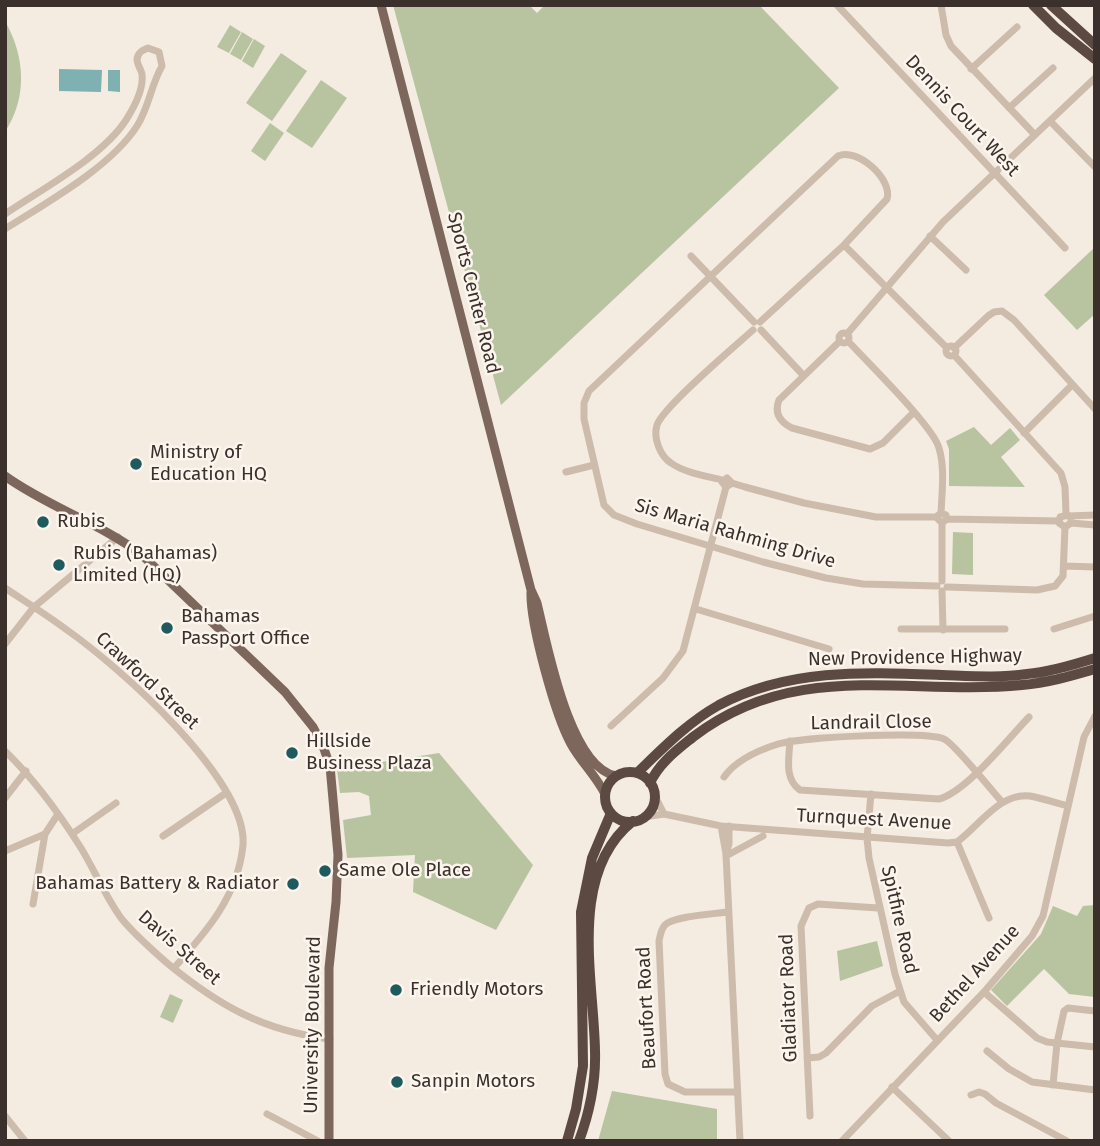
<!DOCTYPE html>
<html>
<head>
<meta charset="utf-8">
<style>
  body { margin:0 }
  #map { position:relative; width:1100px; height:1146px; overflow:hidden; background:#f4ebe1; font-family:"Fira Sans",sans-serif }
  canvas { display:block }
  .frame { position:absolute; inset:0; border:7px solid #3b302b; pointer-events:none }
</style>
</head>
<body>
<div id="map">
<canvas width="1100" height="1146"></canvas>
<div class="frame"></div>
</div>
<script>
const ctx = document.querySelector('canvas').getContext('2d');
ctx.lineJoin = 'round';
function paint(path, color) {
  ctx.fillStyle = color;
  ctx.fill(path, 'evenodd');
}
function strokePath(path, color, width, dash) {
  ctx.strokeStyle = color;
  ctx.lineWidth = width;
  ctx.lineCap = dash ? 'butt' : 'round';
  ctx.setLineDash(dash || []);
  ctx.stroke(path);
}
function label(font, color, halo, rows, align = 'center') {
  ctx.font = font + ' "Fira Sans",sans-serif';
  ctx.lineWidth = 5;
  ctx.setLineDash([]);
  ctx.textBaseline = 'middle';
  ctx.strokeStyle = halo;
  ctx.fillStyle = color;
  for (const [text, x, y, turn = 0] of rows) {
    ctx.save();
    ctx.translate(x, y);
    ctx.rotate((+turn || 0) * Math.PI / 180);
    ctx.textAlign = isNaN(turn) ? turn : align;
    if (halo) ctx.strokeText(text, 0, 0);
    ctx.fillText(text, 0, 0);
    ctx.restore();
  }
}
paint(new Path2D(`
  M393 5H529L537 13 545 5H759L839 88 501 405Z
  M5 21C25 56 28 97 5 132Z
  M230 25 241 32 229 53 217 47Z
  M242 32 253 39 241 60 230 54Z
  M254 39 265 46 253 68 242 61Z
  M281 53 307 71 272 121 246 103Z
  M321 80 347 98 312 148 286 131Z
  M270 123 284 133 265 161 251 151Z
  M1095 247V314L1077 330 1044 295Z
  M974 427 991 445 1010 428 1020 440 1001 457 1025 487 949 486V449L946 441Z
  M953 532 973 533V575L952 574Z
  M439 753 533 865 496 930 413 892 415 855 347 858 343 820 371 815 369 796 359 792 340 793 337 769Z
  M1095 905V997L1069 994 1044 969 1007 1006 991 990 1041 934 1053 906 1077 916 1083 906Z
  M877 941 883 966 840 981 837 951Z
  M170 994 183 1000 173 1023 160 1017Z
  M612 1091 717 1109V1141H598Z`), '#b8c4a0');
paint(new Path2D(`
  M59 69 102 70 101 92 59 91Z
  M108 70H120V92L108 91Z`), '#7fb0b2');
strokePath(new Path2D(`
  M837 5 1065 248
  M941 5 946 35 951 46 1035 135
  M971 69 1017 27
  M1009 108 1053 68
  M1050 121 1095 167
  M5 214C42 189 102 157 126 120 133 109 144 89 142 74 141 69 137 65 137 59 138 52 143 50 148 48L159 52 162 66C151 85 149 107 137 126 111 167 46 203 5 229
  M930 236 966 270
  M844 245 947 348
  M691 256 754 322
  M760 322 844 245 887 199C893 179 857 147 838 156L589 391 584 403V419L604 505 614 515 637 524 763 562 826 578 863 584 937 586
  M761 330 803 375
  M839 338a5 5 0 1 1 10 0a5 5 0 1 1-10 0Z
  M847 334 943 222 1095 78
  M840 341 779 400C774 413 780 422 792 428L870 449 883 443 913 413
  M848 341C867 362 933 426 939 448 945 468 942 492 941 513
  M946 351a5 5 0 1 1 10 0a5 5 0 1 1-10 0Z
  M954 348 988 316 994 312 1002 311 1014 320 1095 409
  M954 355 1061 473 1065 487 1066 514
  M1024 433 1072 385
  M566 472 594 465
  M722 480C706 476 685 473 671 463 660 456 653 438 657 425 663 407 734 347 753 330
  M732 483 726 487 722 482 727 478 732 483 745 487 804 503 876 517H936
  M1069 516 1095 515
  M947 519 946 515 941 513 936 517 942 523 947 519 1059 521
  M942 523V581
  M1071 523V518L1068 515 1060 517 1059 523 1065 527 1071 523 1095 525
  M1064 566 1095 567
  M947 587 1037 590 1055 586 1063 576 1065 527
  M5 588C26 602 47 615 67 630 117 665 248 780 243 845 238 896 207 931 174 968
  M942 591 943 630
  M696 609 829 649
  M901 629H1005
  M1054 629 1095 616
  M5 644 34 607 118 537
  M611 726 663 678 683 651 726 487
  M790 741C789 758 784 779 800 790L939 799C966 792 1008 739 1029 717
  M5 751C35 780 59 813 81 848 95 871 105 896 121 918 134 934 151 949 167 963 218 1005 263 1031 330 1039
  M724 777C736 760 759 750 778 744 800 737 926 731 944 739 954 743 992 791 1002 802
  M654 794 664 814
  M871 794 867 838 869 858 895 974 904 1002 937 1040
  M5 798 26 771
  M644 817 664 814 721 826 948 843 957 842C979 826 1000 792 1030 796 1042 798 1055 803 1068 806
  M721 826 726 854 740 1141
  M72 834 116 803
  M163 836 226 793
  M957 842 989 918
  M5 851 45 834
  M726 853 729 844V826
  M726 856 763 836
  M33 904 45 834 58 814
  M727 912C714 914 674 916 665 925 661 929 660 936 659 941L665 1074 668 1084 685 1092H737
  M984 992 1037 1038 1047 1042 1095 1047
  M987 1051 1009 1069 1032 1082 1095 1090
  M807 1058 819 1057 826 1053 872 1006 900 991
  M1053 1085 1057 1043 1064 1011 1068 1008 1095 1011
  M892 1087 949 1141
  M971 1095 979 1092 985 1094 996 1103 1067 1141
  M267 1114 318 1141
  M5 1116 25 1141
  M810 1116 801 926 809 908 818 904 878 908
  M842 1141 984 992 1032 936 1043 916 1084 737 1095 716`), '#cdbbac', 7);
strokePath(new Path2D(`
  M381 5 531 590 537 603C547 643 569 767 616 776
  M5 476C48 507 100 523 142 555L285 692 313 727 323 746 330 766 338 855 336 902 329 968V1141
  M531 592C530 624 555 715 571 744 581 762 596 776 605 794`), '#7d675c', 9);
strokePath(new Path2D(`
  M1033 5 1056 28 1095 59
  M1051 5 1095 45
  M605 797a25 25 0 1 1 50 0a25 25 0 1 1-50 0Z
  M637 773C663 748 687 723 719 705 789 668 866 672 942 675 971 676 999 678 1027 674 1050 672 1073 665 1095 658
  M650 783C659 763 677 750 693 737 796 658 905 696 1022 685 1047 683 1071 676 1095 669
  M567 1141 576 1109 583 1066 581 912 592 858 611 813
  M579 1141C590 1111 596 1083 595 1051 594 980 567 873 633 821`), '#5c4a42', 10);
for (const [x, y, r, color] of [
  [136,464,7,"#1f5a5e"],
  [43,522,7,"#1f5a5e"],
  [59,565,7,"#1f5a5e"],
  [167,628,7,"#1f5a5e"],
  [292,753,7,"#1f5a5e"],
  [325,871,7,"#1f5a5e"],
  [293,884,7,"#1f5a5e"],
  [396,990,7,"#1f5a5e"],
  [397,1082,7,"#1f5a5e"]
]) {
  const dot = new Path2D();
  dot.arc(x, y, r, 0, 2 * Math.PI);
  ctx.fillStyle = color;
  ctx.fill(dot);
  strokePath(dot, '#fbf5ee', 2.5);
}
label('19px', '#3b302b', '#fbf5ee', [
  ["Dennis Court West",962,116,47],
  ["Sports Center Road",473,293,76],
  ["Sis Maria Rahming Drive",735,534,16],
  ["New Providence Highway",915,658,-1],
  ["Crawford Street",147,681,43],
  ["Landrail Close",871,723,-1],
  ["Turnquest Avenue",874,820,3],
  ["Spitfire Road",899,920,77],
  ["Davis Street",179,948,41],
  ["Bethel Avenue",975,974,-48],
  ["Gladiator Road",789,998,-92],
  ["Beaufort Road",647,1008,-93],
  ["University Boulevard",313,1025,-89]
]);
label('19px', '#3b302b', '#fbf5ee', [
  ["Ministry of",150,453],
  ["Education HQ",150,475],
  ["Rubis",57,522],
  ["Rubis (Bahamas)",73,554],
  ["Limited (HQ)",73,576],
  ["Bahamas",181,617],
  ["Passport Office",181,639],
  ["Hillside",306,742],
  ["Business Plaza",306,764],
  ["Same Ole Place",339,871],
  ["Bahamas Battery & Radiator",279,884,"right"],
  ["Friendly Motors",410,990],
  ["Sanpin Motors",411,1082]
], 'left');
</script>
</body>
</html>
